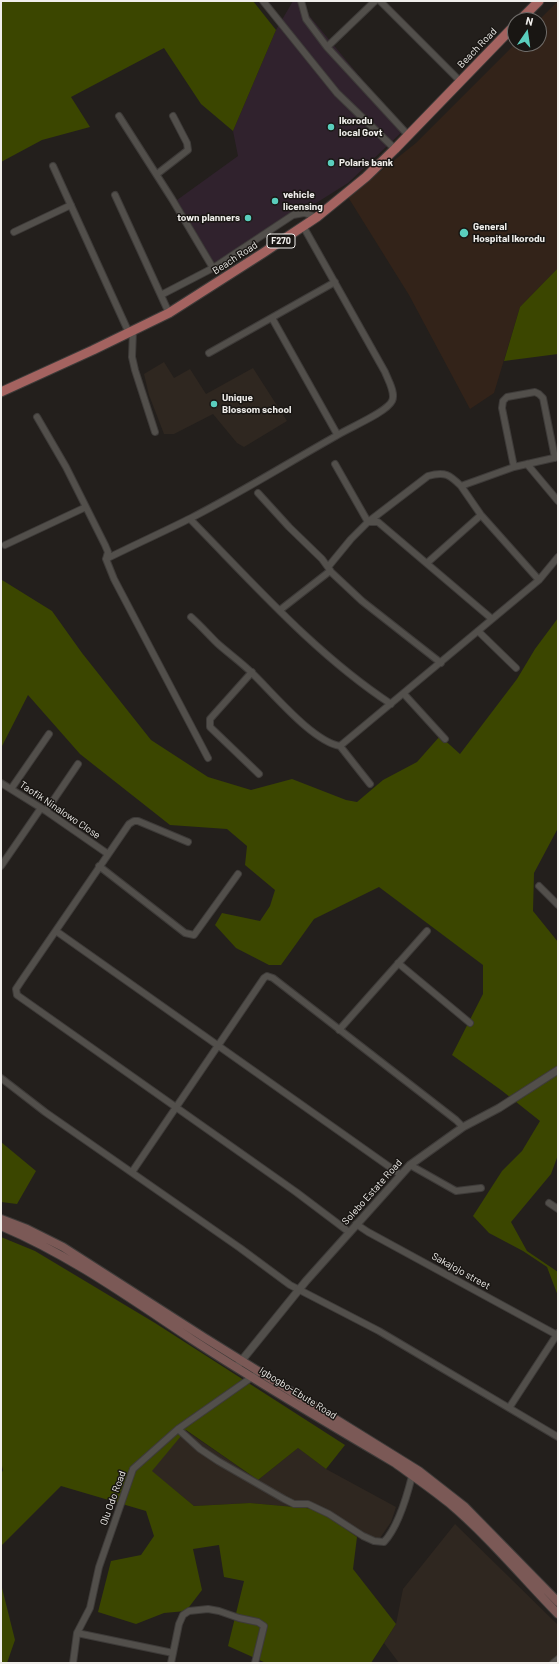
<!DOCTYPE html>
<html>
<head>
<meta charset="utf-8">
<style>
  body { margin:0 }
  #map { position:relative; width:559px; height:1664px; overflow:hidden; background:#231f1c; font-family:Barlow,sans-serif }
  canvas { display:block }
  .frame { position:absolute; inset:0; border:2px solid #f0eeeb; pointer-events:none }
  .north { position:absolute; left:507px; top:12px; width:40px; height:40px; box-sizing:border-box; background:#191613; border:1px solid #6f6c69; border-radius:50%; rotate:13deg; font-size:11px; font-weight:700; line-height:16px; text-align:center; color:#f0eeeb }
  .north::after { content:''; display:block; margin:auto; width:14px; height:18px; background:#5acebd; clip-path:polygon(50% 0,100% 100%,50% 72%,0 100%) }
</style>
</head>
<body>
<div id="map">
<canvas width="559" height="1664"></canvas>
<div class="frame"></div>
<div class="north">N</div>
</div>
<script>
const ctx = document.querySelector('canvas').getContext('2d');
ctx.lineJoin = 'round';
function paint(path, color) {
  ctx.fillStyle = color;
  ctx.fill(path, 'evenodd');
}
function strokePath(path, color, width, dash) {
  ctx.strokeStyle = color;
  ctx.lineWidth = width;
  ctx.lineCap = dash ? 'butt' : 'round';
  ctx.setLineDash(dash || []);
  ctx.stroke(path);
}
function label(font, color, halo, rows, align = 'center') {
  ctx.font = font + ' Barlow,sans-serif';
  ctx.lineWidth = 3;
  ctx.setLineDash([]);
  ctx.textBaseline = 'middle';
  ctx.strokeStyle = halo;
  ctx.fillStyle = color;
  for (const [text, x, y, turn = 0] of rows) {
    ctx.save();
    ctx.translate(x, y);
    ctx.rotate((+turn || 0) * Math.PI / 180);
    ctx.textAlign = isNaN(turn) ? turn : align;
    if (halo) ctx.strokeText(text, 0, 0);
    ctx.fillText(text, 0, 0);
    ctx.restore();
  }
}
paint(new Path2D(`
  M293 1H297L404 130 348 183 216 266 177 200 238 156 233 131 276 30Z`), '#30222d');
paint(new Path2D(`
  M164 362 174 378 190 369 206 394 253 368 287 421 244 447 237 443 213 414 174 434H164L149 395 144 374Z
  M185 1430 258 1480 298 1448 326 1469 396 1507 391 1522 380 1538 357 1537 317 1509 250 1503 194 1506 151 1471Z
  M455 1524 558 1625V1657L551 1663H399L384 1643 396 1624 403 1589Z`), '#2f2720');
paint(new Path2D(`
  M558 1V268L520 307 494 393 470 409 409 295 348 197 416 143 515 44H539V20Z`), '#332319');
paint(new Path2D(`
  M1 1H253L276 30 233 131 201 104 164 48 71 97 90 127 42 140 1 162Z
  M558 268V354L504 361 520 307Z
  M1 573 2 580 52 611 82 653 151 740 208 777 251 790 292 779 346 800 357 802 383 780 417 762 440 736 460 754 517 679 535 649 558 618V828L534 873 533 911 558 942V1155L551 1174 511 1222 527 1251 558 1272V1296L547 1267 523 1251 489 1233 473 1216 502 1171 522 1151 540 1121 501 1090 452 1055 483 994V965L379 887 314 919 281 965H269L236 948 215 925 222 913 260 921 270 906 275 890 245 865 247 846 227 829 170 825 80 754 28 695 1 748Z
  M1 1142 36 1171 17 1204 1 1202Z
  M1 1237 35 1251 155 1323 345 1445 326 1469 298 1448 258 1480 186 1430 152 1471 194 1506 250 1503 317 1509 357 1537 353 1569 396 1624 371 1663H266L228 1646 244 1581 224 1577 219 1545 193 1549 202 1590 186 1611 164 1613 136 1624 98 1612 111 1561 141 1555 154 1536 146 1511 61 1486 1 1546V1474L3 1470 1 1462Z
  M1 1584 15 1640 7 1663H1Z`), '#3b4600');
const minor = new Path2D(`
  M263 1 337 93 395 149
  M301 1 306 19 327 47 408 135
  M380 1 460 81
  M327 47 375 1
  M119 116 172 199 213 268
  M53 166 129 333
  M157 174 188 150 187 143 173 116
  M115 195 169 313
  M14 232 71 205
  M161 295 213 268 293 215 304 213 317 217
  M272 318 337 434
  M133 331 132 357 135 370 155 432
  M209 353 335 282
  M37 417 66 467 105 545 108 552 106 559 114 579 208 758
  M335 464 368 522 428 476C445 471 450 475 461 486
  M527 464 558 501
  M514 467 502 408 503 401 507 397 535 392 539 394 543 398 555 458
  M258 493 289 527 322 559 330 570
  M190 519C253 583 315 654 391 704
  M5 545 86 507
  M106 559C134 545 163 532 191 518 240 493 288 463 336 436 348 428 386 413 392 401 396 393 388 380 385 372L303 226
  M427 563 481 515
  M328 567 351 539 368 522H378L492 619
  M539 580 481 515 461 486 514 467 558 457
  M280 610 330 571 362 601 441 663
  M191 617C200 625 208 634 217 643 228 653 241 662 252 673 273 693 312 741 340 746L539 580 558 557
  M478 631 516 668
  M252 672 210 719V727L259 774
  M404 694 445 739
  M340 746 370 784
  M1 783 46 811 108 854
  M11 789 49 734
  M46 811 78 764
  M188 842 138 821H134L129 824 24 977 16 989 17 995 296 1192 349 1232
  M1 866 41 808
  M99 866 185 933 194 935 238 874
  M539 886 558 905
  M56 931 401 1175
  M398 963 470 1023
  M339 1030 427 931
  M1 1078 45 1112 240 1248 290 1285 379 1331 558 1437
  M410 1165 456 1191 481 1188
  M132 1172 264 978 267 976 273 978 456 1120 463 1127
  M549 1203 558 1209
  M356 1224 368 1232 557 1335
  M509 1408 558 1333
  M178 1429 200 1449 218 1461 284 1499 294 1504H308L329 1514 363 1536 374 1541 384 1542C398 1527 407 1496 412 1476
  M77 1633 173 1653
  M73 1663 77 1633 90 1608 99 1567 133 1469 178 1429 255 1375
  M171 1663 179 1624 183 1615 189 1611 208 1609 219 1611 239 1618 258 1622 264 1626 255 1663
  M553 1663 558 1659`);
const tertiary = new Path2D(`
  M238 1365 306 1281 410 1165 463 1127 499 1108 558 1070`);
const secondary = new Path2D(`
  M1 1219 27 1229 63 1247 205 1338 419 1471 465 1507 558 1602
  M1 1226C70 1255 131 1299 193 1340 259 1383 327 1423 395 1463 413 1476 432 1489 449 1503 488 1536 522 1577 558 1614`);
const primary = new Path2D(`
  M520 20 539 1
  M1 392 93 350 169 313 263 253 317 217 366 177 395 149 515 25`);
strokePath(minor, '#3e3b39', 8);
strokePath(tertiary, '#3e3b39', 9);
strokePath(secondary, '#3e3b39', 10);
strokePath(primary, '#3e3b39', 11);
strokePath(minor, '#524f4b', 6);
strokePath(tertiary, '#524f4b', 7);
strokePath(secondary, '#7b5956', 8);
strokePath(primary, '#a46360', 9);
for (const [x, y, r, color] of [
  [331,127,4,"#5acebd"],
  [331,163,4,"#5acebd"],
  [275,201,4,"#5acebd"],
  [248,218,4,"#5acebd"],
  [464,233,5,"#5acebd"],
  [214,404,4,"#5acebd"]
]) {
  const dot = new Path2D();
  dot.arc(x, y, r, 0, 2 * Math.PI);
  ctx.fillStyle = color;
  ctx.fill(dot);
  strokePath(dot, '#191613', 1.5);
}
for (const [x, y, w] of [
  [281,241,28]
]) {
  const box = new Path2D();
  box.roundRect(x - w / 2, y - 7, w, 14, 3);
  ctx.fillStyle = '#191613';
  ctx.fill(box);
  strokePath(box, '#f0eeeb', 1);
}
label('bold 9px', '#f0eeeb', null, [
  ["F270",281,241]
]);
label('10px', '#f0eeeb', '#191613', [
  ["Beach Road",477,48,-46],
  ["Beach Road",235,258,-33],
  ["Taofik Ninalowo Close",60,810,34],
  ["Solebo Estate Road",372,1192,-48],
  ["Sakajojo street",461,1271,29],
  ["Igbogbo-Ebute Road",298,1393,32],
  ["Olu Odo Road",113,1498,-70]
]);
label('bold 10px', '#f0eeeb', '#191613', [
  ["Ikorodu",339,121],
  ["local Govt",339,133],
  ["Polaris bank",339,163],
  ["vehicle",283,195],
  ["licensing",283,207],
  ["town planners",240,218,"right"],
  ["General",473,227],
  ["Hospital Ikorodu",473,239],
  ["Unique",222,398],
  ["Blossom school",222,410]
], 'left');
</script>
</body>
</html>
